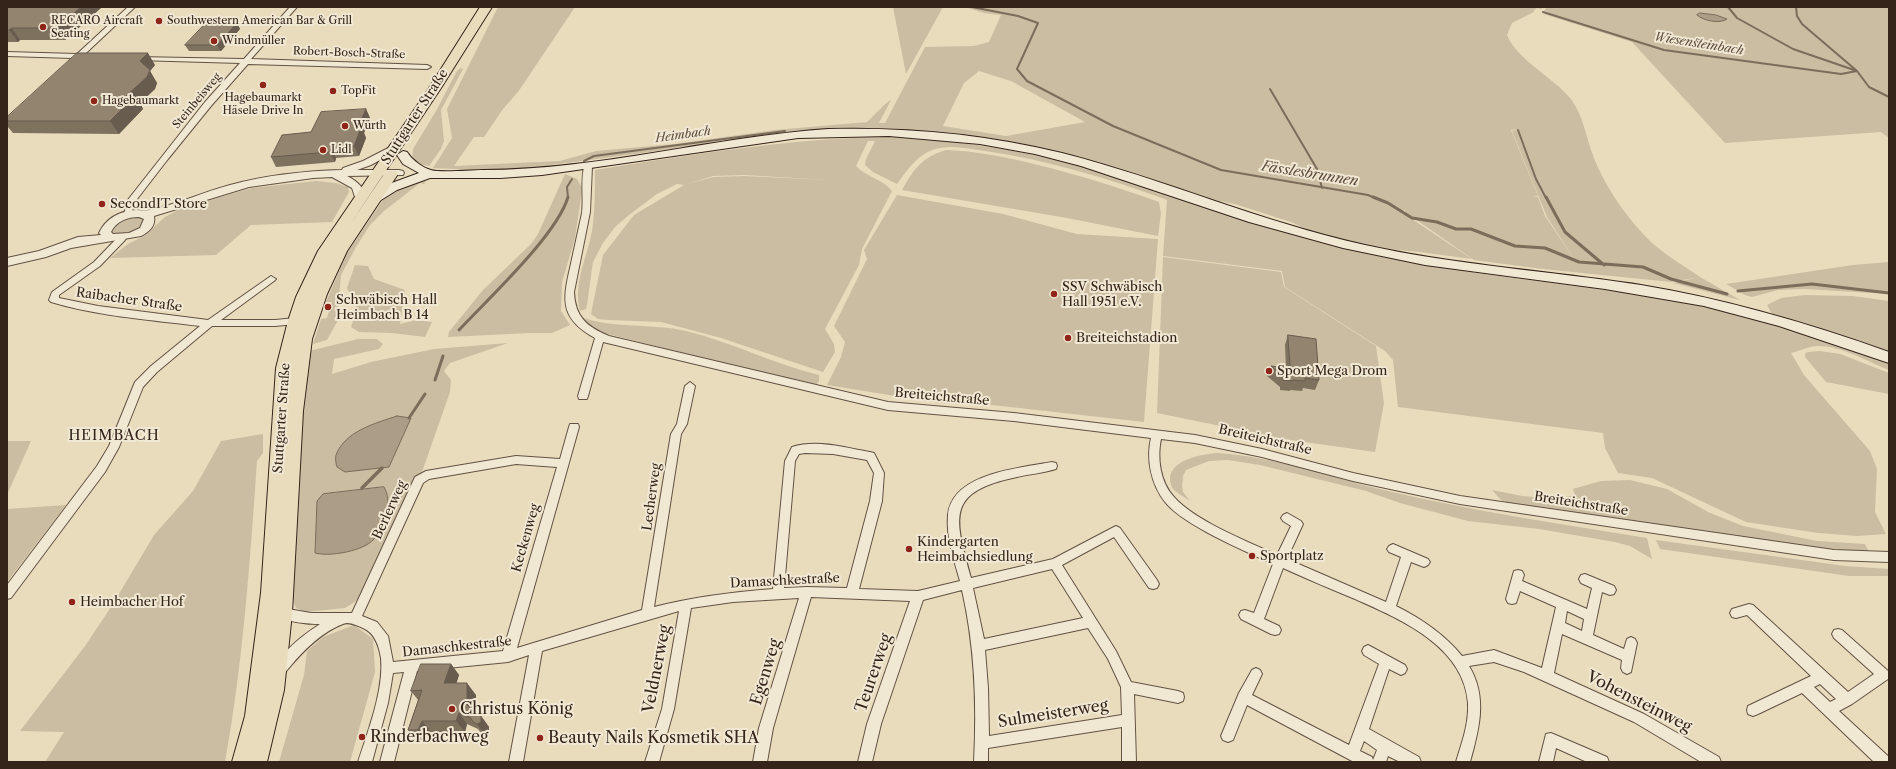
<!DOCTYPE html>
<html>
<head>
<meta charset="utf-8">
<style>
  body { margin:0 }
  #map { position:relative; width:1896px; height:769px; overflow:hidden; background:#e9dcbd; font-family:"Libre Caslon Text",serif }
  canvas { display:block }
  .frame { position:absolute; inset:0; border:8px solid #35241a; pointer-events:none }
</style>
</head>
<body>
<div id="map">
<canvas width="1896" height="769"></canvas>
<div class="frame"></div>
</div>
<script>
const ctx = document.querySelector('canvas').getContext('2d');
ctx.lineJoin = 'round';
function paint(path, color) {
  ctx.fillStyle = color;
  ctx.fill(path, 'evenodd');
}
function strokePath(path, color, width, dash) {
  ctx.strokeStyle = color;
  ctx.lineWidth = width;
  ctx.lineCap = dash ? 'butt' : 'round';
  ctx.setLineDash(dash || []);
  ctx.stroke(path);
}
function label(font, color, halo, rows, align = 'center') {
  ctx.font = font + ' "Libre Caslon Text",serif';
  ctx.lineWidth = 4;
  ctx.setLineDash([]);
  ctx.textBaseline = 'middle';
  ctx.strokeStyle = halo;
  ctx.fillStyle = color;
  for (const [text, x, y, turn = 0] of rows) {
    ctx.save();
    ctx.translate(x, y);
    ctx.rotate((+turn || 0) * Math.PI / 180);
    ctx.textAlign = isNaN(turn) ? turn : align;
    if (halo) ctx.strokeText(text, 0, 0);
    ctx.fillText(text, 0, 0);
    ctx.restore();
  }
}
paint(new Path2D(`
  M498 7H575L518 92 503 109 484 137H474L454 166 560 161 596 151 675 144 775 130 867 122C873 117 887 101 891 100L879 123H885L925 47 974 46 989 42 1001 15 984 13 965 7H1543L1541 9 1537 8 1533 11 1534 12 1512 23 1507 35C1517 60 1553 77 1571 99 1584 117 1586 138 1594 158 1606 189 1632 226 1657 247 1670 258 1686 267 1700 277L1671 282 1543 269 1474 260 1405 212V209L1403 213 1472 259 1420 252 1374 248 1319 235 1291 222 1235 204 1208 199 1102 165 923 131 733 141 529 168 477 170 433 168 452 138 447 109ZM979 71 1011 81 1085 122 1006 136 943 126 964 83ZM1518 129 1512 131 1547 217 1578 265 1545 216 1538 197H1533L1538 196 1511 130Z
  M893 7H943L906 74Z
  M1547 7H1889V138L1881 132 1725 143 1632 42 1544 14 1549 12 1544 11Z
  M461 68 463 69 441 110 444 141 441 149 429 166 418 164 412 160 413 149 436 111 457 71Z
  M892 137C954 140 1015 149 1075 164 1095 169 1114 178 1134 184 1211 207 1287 234 1366 253 1475 278 1587 283 1697 305 1763 319 1826 339 1889 363V370C1869 362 1839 345 1818 346 1810 346 1799 351 1791 353L1804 375 1870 451 1877 469 1875 512 1886 534 1857 536 1818 533 1746 522 1652 478 1618 473 1605 448 1603 433 1398 407 1393 360 1385 351 1285 287 1282 271 1163 256 1167 200C1108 178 1047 160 985 151 970 149 955 145 940 148 920 151 908 169 897 184L873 172 865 165 866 159 875 141H868L856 166C866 177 883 179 892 191L862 249 859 265 825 329 834 344 835 352 823 372 721 338 661 322 609 320 598 319 591 314 603 255 634 215 684 185 713 177 744 176 829 180 859 185 829 180 744 175 713 176 684 185 677 184 657 194 629 215 615 227 603 243 593 262 587 305 586 309 580 311C573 283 587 258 592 231 595 211 595 190 595 170 695 154 791 138 892 137Z
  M946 150C979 151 1010 158 1042 166 1082 176 1120 188 1159 202L1161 214 1158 236 1067 218 902 190C915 168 921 158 946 150Z
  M565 174 577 179 582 188 580 204 575 238 562 282 561 311 570 325 552 333H530L448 337 449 332 483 290 531 244 538 234Z
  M316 181 336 183 348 187 349 192 332 222 251 225 216 255 110 258 128 244 144 236 165 217 182 208 252 188Z
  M421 181H426L424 184 420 183 384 211 370 225 356 247 341 275 337 322 327 340 313 344 321 319 327 318 332 302H326L347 253 385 197 397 188Z
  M897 195 1003 214 1077 234 1158 239 1144 422 983 404 939 403 827 385 841 357 845 342 834 326 867 259 864 250Z
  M139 217 145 220 144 226 131 234 112 235 110 230C116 220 128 218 139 217Z
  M1163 257 1281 272 1284 287 1376 346 1384 403 1375 452 1284 439 1157 413Z
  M1889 262V283L1840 280 1889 283V294L1804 289 1778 290 1752 297 1745 295 1726 284 1853 265Z
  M355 265 368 266 374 279 405 290 400 324 416 320 432 322 425 337 392 333 359 332 351 327 357 309 347 288Z
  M1700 277 1740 300 1673 283Z
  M1805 295 1853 296 1889 301V355L1773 316 1767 305 1781 298Z
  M581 317C613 329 652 323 686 331 731 342 774 364 819 375V381L816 385H809L604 333 589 326Z
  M358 339H377L383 344 379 349 334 359 332 374 371 362 434 349 508 343 450 363 444 371 451 380 450 392 422 472 381 552 361 598 345 608 306 612 296 608 292 598 301 428 309 351Z
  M1820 351 1840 354 1889 373V394L1826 382 1805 357V354L1807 352Z
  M263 434V453L257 461C250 562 243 663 225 762H45L64 732 20 731 85 646 113 604 154 535 193 491 221 441Z
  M7 441H31L7 495Z
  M1216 453C1274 456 1331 478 1388 491 1473 511 1560 524 1647 538L1652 559 1630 546 1615 542 1539 529 1468 521 1400 503 1366 491 1260 465 1228 460 1209 461 1186 470 1183 476 1182 486 1183 492 1190 501C1185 497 1178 494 1174 490 1171 487 1170 483 1170 478 1172 459 1201 455 1216 453Z
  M1630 480 1667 489 1708 512 1743 526 1817 541 1865 544 1869 552 1832 551 1510 504 1501 500 1492 490 1522 496 1553 499 1575 495 1573 489 1601 481Z
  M66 505 7 582V509Z
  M1656 540 1845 566 1889 569V576H1849L1660 549Z
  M354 625 373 639 375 672 350 762H279L304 675 307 651 323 637Z`), '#cabda1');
const water = new Path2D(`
  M1700 13 1716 15 1727 19C1720 24 1703 21 1697 15Z
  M397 416 411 418 389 467 345 472 337 467C336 464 335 458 336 455 345 431 376 423 397 416Z
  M384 487C389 496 388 501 387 511 385 521 381 531 374 539 364 551 330 557 315 553L317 501 323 494Z`);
paint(water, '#ac9d86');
strokePath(water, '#7c6d5b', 1);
strokePath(new Path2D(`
  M972 7 1018 16 1038 23 1017 69 1027 81 1113 126 1221 170 1368 195 1375 198
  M1728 7 1737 18 1793 49 1857 71 1869 87 1889 97
  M1543 12 1664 50 1841 74 1857 71 1802 24 1797 16 1796 7
  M1270 89 1317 169 1322 188
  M1518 130 1536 179 1546 198
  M584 161 594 156 785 131
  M568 198 567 187 572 179`), '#7c6d5b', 2);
strokePath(new Path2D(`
  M1373 197 1388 203 1412 218 1437 222 1456 229H1471L1515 246 1545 248 1579 262 1643 267 1671 279 1727 294
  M1546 197 1565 232 1604 265
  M1738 291 1812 284 1889 293
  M459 330C488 299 557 235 568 197
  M435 380 443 356
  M409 418 425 394`), '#7c6d5b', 3);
strokePath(new Path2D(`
  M362 488 382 468`), '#7c6d5b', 3.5);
const minor = new Path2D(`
  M128 7H135L85 54 89 55V57L80 58 76 60 73 58 7 56V52L77 54Z
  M290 7H297L251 59 427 65 431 67 427 69 248 64 211 106 168 159 134 203 131 217H125L124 215 127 201 205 102 240 63 137 60 133 58 135 57 244 59Z
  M585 164H591L592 166 590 212 574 292C575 317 587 327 609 336L888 402 1014 413 1195 435 1262 449 1353 473 1460 496 1834 550 1889 552V562L1834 560 1460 504 1353 481 1262 457 1195 443 1161 439C1157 458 1160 482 1174 497 1195 521 1247 541 1277 555L1291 526 1283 521 1281 518 1283 515 1287 513 1301 521 1303 524 1287 559 1386 602 1401 557 1389 552 1387 549 1389 546 1393 544 1428 559 1430 562 1428 565 1424 567 1411 562 1396 606C1422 619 1444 634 1462 656L1494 650 1542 668 1556 607 1520 591 1516 603 1512 604 1508 603 1506 599 1514 571 1518 570 1522 571 1524 575 1522 581 1587 609 1592 588 1581 583 1579 579 1581 575 1585 574 1614 586 1616 590 1614 594 1610 595 1602 592 1593 635 1624 649 1627 639 1631 637 1635 639 1637 643 1631 672 1627 674 1623 672 1621 668 1622 660 1562 634 1554 673 1644 714 1719 757 1721 762H1701L1634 722 1524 672 1494 662 1469 666C1488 697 1479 730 1470 762H1456C1462 742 1469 724 1468 703 1464 646 1400 619 1355 599 1331 589 1307 579 1283 568L1264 619 1279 626 1281 630 1279 634 1275 635 1271 634 1241 619 1239 615 1241 611 1245 610 1254 613 1273 564C1245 551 1183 525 1165 502 1151 484 1146 459 1151 438L1014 421 888 410 603 342 588 396 587 399H579L578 396 595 338C561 319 562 302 570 268 574 250 578 231 582 213 584 199 580 177 585 164ZM1567 611 1584 619 1582 631 1565 623Z
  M122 235 126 238 125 240 100 266 59 295V298L98 306 208 320 271 276 276 279 274 281 221 320H275L296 318 301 321 296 324 275 326H212L157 372 143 387 119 447 105 472 11 598 7 599V585L97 466 109 446 135 382 151 366 200 326C152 320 97 316 51 302L49 300 52 292 94 262 119 236Z
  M690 382 695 386 687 424 681 434 654 607C693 597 732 592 773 589L785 461 792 447C817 439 845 448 870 452L874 453 884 473 882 501 859 589 918 591 960 581C954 560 946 537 948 515 952 473 1020 468 1052 462L1056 463 1057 466 1056 469C1043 473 1030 474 1017 477 944 492 955 518 971 578L1053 559 1112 528 1116 526 1120 528 1157 580 1159 584 1157 588 1153 589 1149 588 1114 537 1062 565 1116 651 1131 682 1178 691 1183 693 1184 697 1183 701 1178 703 1134 694 1136 762H1122V727L988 748V762H974C977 704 975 647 962 590L923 600 881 724 872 762H858L867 724 910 601 811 597 773 728 767 762H753L759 728 799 598 733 602 691 608 674 709 659 762H645L662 709 679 611 542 651 523 762H509L529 655 508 662 417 671 394 762H380L404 672 393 673 388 703 372 762H358C368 731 384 690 381 658 379 646 375 633 363 628 358 626 349 621 343 624 319 633 299 655 283 675L279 677 275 675 273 671C281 652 303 635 320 624 306 624 291 622 278 617L276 613 278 609 282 608 311 613H352L415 477 426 471 516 456 560 459 569 427 570 424H578L579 427 517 648 642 610 671 434 677 424 685 386ZM805 453 833 454 867 460 874 473 870 501 847 588 807 587 784 588 795 461 799 454ZM516 464 557 467 503 651 393 662 388 636 377 622 362 616 423 483 429 479ZM1052 569 1083 618 984 639 973 588ZM1088 628 1108 659 1121 687 1122 715 989 736 988 688 985 650Z
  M1749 604 1753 605 1848 692 1874 674 1834 638 1832 634 1834 630 1838 629 1842 630 1888 671V679L1852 704 1839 711 1889 757V762H1874L1802 693 1758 714 1753 716 1748 714 1747 710 1748 706 1811 676 1747 615 1736 618 1732 617 1730 613 1732 609ZM1820 684 1836 699 1830 702 1814 687Z
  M1368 645 1405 665 1407 669 1405 673 1401 675 1389 669 1369 729 1419 757 1421 762H1400L1388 756 1386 762H1354L1247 705 1233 740 1228 742 1223 740 1221 736 1239 693 1252 670 1256 668 1260 670 1262 674 1252 695 1349 745 1379 664 1364 655 1362 651 1364 647ZM1364 741 1377 750 1373 760 1372 757 1360 751Z
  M1551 733 1607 757 1609 762H1587L1556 748 1553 762H1539L1546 734Z`);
const tertiary = new Path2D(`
  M396 144 400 145 401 147 400 149 371 165 357 170H399L403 171 404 173 403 175 347 176C355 180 369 190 364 200H356L352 188 332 177 313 178 249 187 154 216C156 226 149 232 141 236L71 248 46 257 7 266V258L39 251 78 237 101 235 99 233C106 218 120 211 136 210 142 210 148 211 154 209 180 203 204 192 230 185 267 175 304 171 342 170L343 168 363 161ZM139 217 144 219 140 228 129 233 113 234 111 232C116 221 128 217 139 217Z`);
const secondary = new Path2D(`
  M828 129C907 127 985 134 1062 153 1164 179 1261 222 1365 245 1456 265 1549 271 1641 285 1726 299 1808 323 1889 352V363L1779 326 1704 306 1605 289 1425 265 1343 248 1249 222 1081 166 1035 154 980 144 889 136 798 138 542 175 500 178H430L397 190 373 205 367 201 389 184 419 173 403 164 397 155 403 151 407 152C412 160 423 168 431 170 441 173 471 170 483 170 598 170 713 137 828 129Z`);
const primary = new Path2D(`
  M480 7H492L441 88 349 226 386 171H396L398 174 347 251 327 294 312 339 303 411 292 613 284 690 267 762H232L245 716 261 593 276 368 288 321 296 297 318 251 429 88Z`);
strokePath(minor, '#625243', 2);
strokePath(tertiary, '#625243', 2);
strokePath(secondary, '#35241a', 2);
strokePath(primary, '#35241a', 2);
paint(minor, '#f1e8d4');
paint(tertiary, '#f1e8d4');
paint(secondary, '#f1e8d4');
paint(primary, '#e9dcbd');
paint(new Path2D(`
  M7 7H102L65 40H20L18 42H7Z
  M237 23 240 29 221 51H189L185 45Z
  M155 65 150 71 157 83 155 89 140 103 143 109 119 134 13 133 7 126V117Z
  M366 109 370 118 364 133 366 138 359 156 336 158 335 162 276 167 271 157 311 132Z
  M1288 335 1319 380 1315 390 1303 388 1302 391 1290 390V391L1280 390V387L1267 376 1271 366 1286 369 1285 345Z
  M451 664 459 675 456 683 476 695V715L481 716 489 727V733L485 735 481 733 478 729 467 724 465 732H431L427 741H417L408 730 418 700 411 691Z`), '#7e725f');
paint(new Path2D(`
  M81 7H102L65 40 57 28Z
  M237 23 240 29 221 51 217 45Z
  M12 28 20 40 18 42 9 30Z
  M148 53 155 65 150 71 157 83 155 89 140 103 143 109 119 134 110 121 126 96 140 61Z
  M366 109 370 118 364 133 366 138 359 156 354 146 357 129Z
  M331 148 336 158 335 162 330 152Z
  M451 664 459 675 453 695 444 683Z
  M467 683 476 695V716L467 705Z
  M459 713 467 724 465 732 456 721Z
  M481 716 489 727V733L485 735 477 724Z
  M422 721 431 732 427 741 418 730Z`), '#675c4e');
const building = new Path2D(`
  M7 7H81L57 28H12L9 30H7Z
  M206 23H237L217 45H185Z
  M77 53H148L140 61 150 70 147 77 126 96H135L110 121H7V117Z
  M366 109 357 129 361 128 354 146 331 148 330 152 271 157 282 135 311 132 321 112Z
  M1288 335 1316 339 1319 380 1305 378V381L1293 380V381L1283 380 1284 377 1271 366 1290 369Z
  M421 664H451L444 683H467V705L475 714 481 716V722L477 724 473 722 471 718 459 713 456 721H422L418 730H408L422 690 411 691Z`);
paint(building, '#93846f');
strokePath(building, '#675c4e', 1);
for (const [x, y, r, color] of [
  [159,21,4,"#8f2418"],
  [43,27,4,"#8f2418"],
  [214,41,4,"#8f2418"],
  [263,85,4,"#8f2418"],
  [333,91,4,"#8f2418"],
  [94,101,4,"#8f2418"],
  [345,126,4,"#8f2418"],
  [323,150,4,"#8f2418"],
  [102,204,4,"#8f2418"],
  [1054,294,4,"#8f2418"],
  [328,307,4,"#8f2418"],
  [1068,338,4,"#8f2418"],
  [1269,371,4,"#8f2418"],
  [909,549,4,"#8f2418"],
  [1252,556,4,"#8f2418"],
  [72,602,4,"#8f2418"],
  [452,709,4,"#8f2418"],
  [362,737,4,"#8f2418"],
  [540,738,4,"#8f2418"]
]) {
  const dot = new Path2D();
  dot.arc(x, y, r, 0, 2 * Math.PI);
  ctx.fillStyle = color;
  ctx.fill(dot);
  strokePath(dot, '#f1e8d4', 1.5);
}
label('11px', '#35241a', '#f1e8d4', [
  ["RECARO Aircraft",51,21],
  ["Seating",51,34],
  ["Southwestern American Bar & Grill",167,21],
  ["Windmüller",222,41],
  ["TopFit",341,91],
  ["Hagebaumarkt",263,98,"center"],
  ["Häsele Drive In",263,111,"center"],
  ["Hagebaumarkt",102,101],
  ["Würth",353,126],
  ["Lidl",331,150]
], 'left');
label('11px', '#35241a', '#f1e8d4', [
  ["Robert-Bosch-Straße",349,53,2],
  ["Steinbeisweg",197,101,-50]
]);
label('italic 12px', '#5f4e40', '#f1e8d4', [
  ["Wiesensteinbach",1699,44,9],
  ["Heimbach",683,135,-8]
]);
label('13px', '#35241a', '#f1e8d4', [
  ["Stuttgarter Straße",415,117,-57],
  ["Raibacher Straße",129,300,8],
  ["Breiteichstraße",942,397,5],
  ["Stuttgarter Straße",282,418,-86],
  ["Breiteichstraße",1265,440,13],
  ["Lecherweg",652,497,-82],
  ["Breiteichstraße",1581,504,9],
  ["Berlerweg",390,510,-65],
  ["Keckenweg",526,538,-74],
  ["Damaschkestraße",785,581,-3],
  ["Damaschkestraße",457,647,-6]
]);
label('13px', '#35241a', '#f1e8d4', [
  ["SecondIT Store",110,204],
  ["SSV Schwäbisch",1062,287],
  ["Hall 1951 e.V.",1062,302],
  ["Schwäbisch Hall",336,300],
  ["Heimbach B 14",336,315],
  ["Breiteichstadion",1076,338],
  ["Sport Mega Drom",1277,371],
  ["Kindergarten",917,542],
  ["Heimbachsiedlung",917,557],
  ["Sportplatz",1260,556],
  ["Heimbacher Hof",80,602]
], 'left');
label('italic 14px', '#5f4e40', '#f1e8d4', [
  ["Fässlesbrunnen",1310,174,9]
]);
ctx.letterSpacing = '1px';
label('14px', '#35241a', '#f1e8d4', [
  ["HEIMBACH",114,436]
]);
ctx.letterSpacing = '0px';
label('16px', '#35241a', '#f1e8d4', [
  ["Veldnerweg",657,669,-79],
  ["Egenweg",766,672,-73],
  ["Teurerweg",874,673,-71],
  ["Vohensteinweg",1639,702,27],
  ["Sulmeisterweg",1053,714,-9]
]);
label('16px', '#35241a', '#f1e8d4', [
  ["Christus König",460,709],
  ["Rinderbachweg",370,737],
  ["Beauty Nails Kosmetik SHA",548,738]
], 'left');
</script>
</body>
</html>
